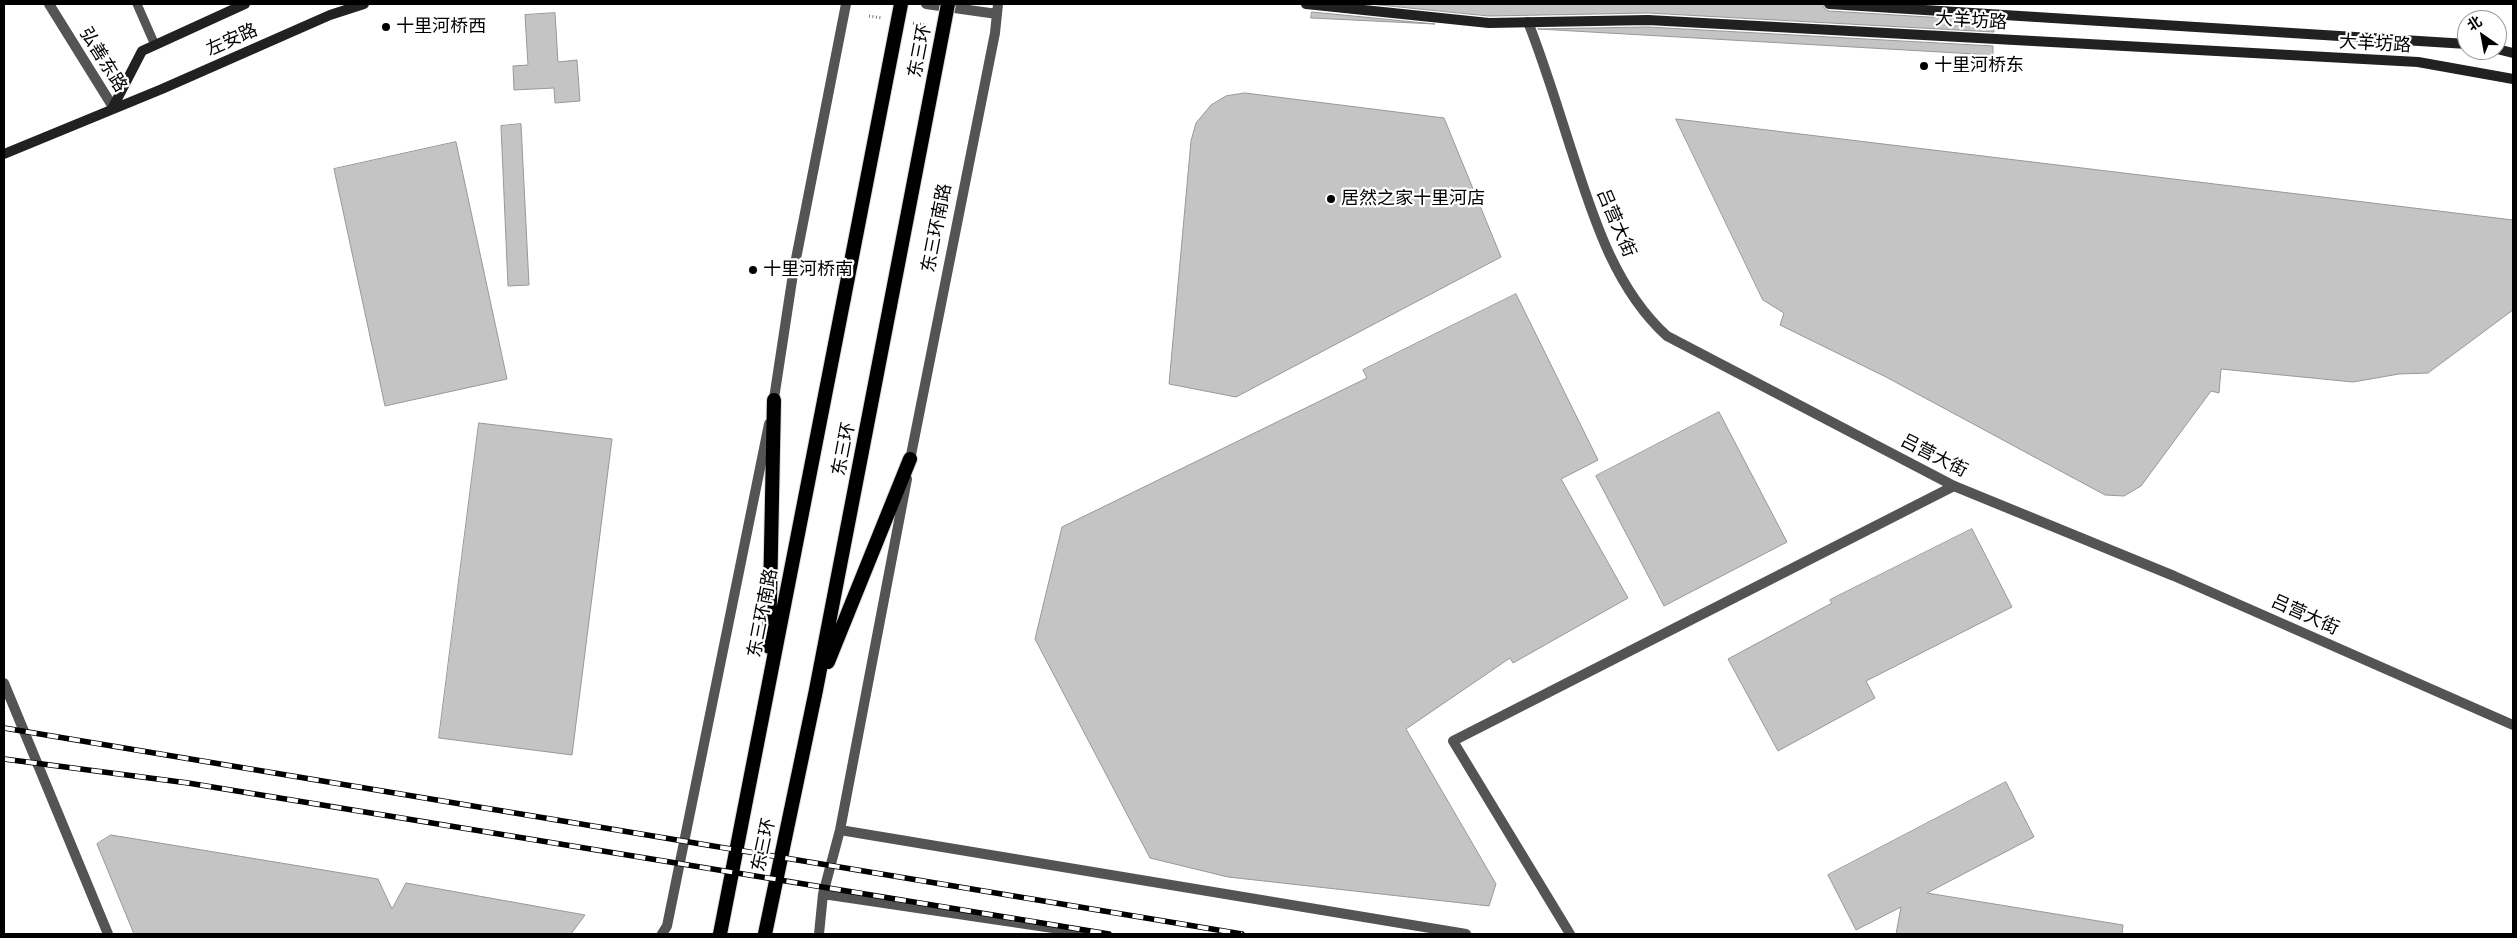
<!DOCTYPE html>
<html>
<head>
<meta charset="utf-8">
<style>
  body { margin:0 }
  #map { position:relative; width:2517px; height:938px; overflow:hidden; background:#fff; font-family:"Work Sans","Noto Sans SC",sans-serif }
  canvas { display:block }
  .frame { position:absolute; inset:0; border:5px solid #000; pointer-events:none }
  .north { position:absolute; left:2457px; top:10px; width:50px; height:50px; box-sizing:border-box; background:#fff; border:1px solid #999; border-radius:50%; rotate:327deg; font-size:14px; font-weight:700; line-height:20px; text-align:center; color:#000 }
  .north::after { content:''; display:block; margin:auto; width:18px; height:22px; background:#000; clip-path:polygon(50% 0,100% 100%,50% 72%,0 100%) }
</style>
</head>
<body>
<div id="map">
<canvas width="2517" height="938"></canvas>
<div class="frame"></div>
<div class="north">北</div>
</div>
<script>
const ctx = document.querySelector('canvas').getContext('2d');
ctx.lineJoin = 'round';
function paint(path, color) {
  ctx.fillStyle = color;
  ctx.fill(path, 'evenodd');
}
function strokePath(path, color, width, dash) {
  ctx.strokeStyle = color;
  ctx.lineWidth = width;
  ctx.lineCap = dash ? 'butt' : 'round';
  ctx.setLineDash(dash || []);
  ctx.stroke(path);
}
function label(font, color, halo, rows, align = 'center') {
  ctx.font = font + ' "Work Sans","Noto Sans SC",sans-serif';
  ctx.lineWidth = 4.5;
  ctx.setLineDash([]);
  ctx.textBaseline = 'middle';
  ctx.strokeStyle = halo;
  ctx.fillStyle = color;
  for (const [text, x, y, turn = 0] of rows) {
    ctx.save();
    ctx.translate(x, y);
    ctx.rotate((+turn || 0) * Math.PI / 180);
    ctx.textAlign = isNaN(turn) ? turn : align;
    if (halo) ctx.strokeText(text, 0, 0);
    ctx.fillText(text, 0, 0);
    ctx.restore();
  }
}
const building = new Path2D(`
  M1370 4H1822L1825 9 1829 11 1994 21V32L1648 13 1489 16Z
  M1312 12 1435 24 1311 18Z
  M555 13 558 62 577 60 580 101 555 103 554 88 514 90 513 66 528 65 525 15Z
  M1648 27 1993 46V55L1538 29Z
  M1245 93 1444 118 1501 257 1236 397 1169 384 1191 141 1196 123 1211 105 1226 96Z
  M1676 119 2513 220V310L2428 373 2399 374 2353 382 2221 369 2219 393 2211 391 2141 486 2124 496 2105 495 1886 377 1780 325 1784 313 1763 300Z
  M521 124 529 285 508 286 501 126Z
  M456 142 507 379 385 406 334 169Z
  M1516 294 1598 460 1561 479 1628 598 1513 663 1510 658 1406 729 1496 884 1489 906 1228 877 1150 858 1035 639 1062 527 1367 378 1363 370Z
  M1719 412 1787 542 1664 606 1596 476Z
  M479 423 612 439 572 755 439 738Z
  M1972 529 2012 607 1866 681 1875 698 1778 751 1728 659 1832 603 1830 600Z
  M2006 782 2034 837 1927 893 2123 925 2122 934H1896L1901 907 1856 930 1828 875Z
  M111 835 378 879 392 909 406 883 585 915 571 934H134L97 844Z`);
paint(building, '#c4c4c4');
strokePath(building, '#989898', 1);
const trunk = new Path2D(`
  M769 647 774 400
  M828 662 910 459
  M720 934 844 298
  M765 934 816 690 890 306`);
strokePath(trunk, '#dbdbdb', 16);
strokePath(new Path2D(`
  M869 16 882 18
  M913 23 927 25`), '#767676', 3, [1, 2.5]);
strokePath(new Path2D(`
  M137 4 155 45`), '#545454', 9);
strokePath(new Path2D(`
  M4 683 108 934
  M1570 934 1453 741 1954 486`), '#545454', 10);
strokePath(new Path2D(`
  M49 4 113 107
  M926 4 997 14
  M1528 22C1545 65 1558 109 1572 152 1593 217 1615 289 1667 336L1954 486 2174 576 2513 725
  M773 405 793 274 846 4
  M909 465 995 33 998 4
  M840 830 1466 934
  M823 894 1093 934
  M662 934 667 926 769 424
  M819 934 823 894 840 830 907 479`), '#545454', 10);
strokePath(new Path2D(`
  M1306 4 1489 23 1648 20 2418 62 2513 79
  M1829 4 2467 44
  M2497 49 2513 53
  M113 107 142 51 245 4
  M4 154 162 89 330 15 364 4`), '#212121', 10);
strokePath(trunk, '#000', 14);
const rail = new Path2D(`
  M4 728 1242 934
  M4 759 188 783 1109 934`);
strokePath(rail, '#000', 5.5);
strokePath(rail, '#fff', 4, [11]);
const trunkBridge = new Path2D(`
  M844 298 901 4
  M890 306 948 4`);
strokePath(trunkBridge, '#dbdbdb', 16, []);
strokePath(trunkBridge, '#000', 14);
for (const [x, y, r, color] of [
  [386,27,5,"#000"],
  [1924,66,5,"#000"],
  [1331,199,5,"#000"],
  [753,270,5,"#000"]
]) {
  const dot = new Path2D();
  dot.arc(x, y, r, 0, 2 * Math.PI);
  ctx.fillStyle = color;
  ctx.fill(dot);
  strokePath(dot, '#fff', 2);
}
label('18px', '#000', '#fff', [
  ["大羊坊路",1971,21,3],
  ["左安路",232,40,-24],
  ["大羊坊路",2375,44,3],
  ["东三环",920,51,-79],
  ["弘善东路",103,60,58],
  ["吕营大街",1616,223,67],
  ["东三环南路",937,228,-79],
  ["东三环",844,449,-79],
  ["吕营大街",1934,456,27],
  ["东三环南路",763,613,-79],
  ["吕营大街",2305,615,24],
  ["东三环",764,845,-78]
]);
label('18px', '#000', '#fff', [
  ["十里河桥西",396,27],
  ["十里河桥东",1934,66],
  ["居然之家十里河店",1341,199],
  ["十里河桥南",763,270]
], 'left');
</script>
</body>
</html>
